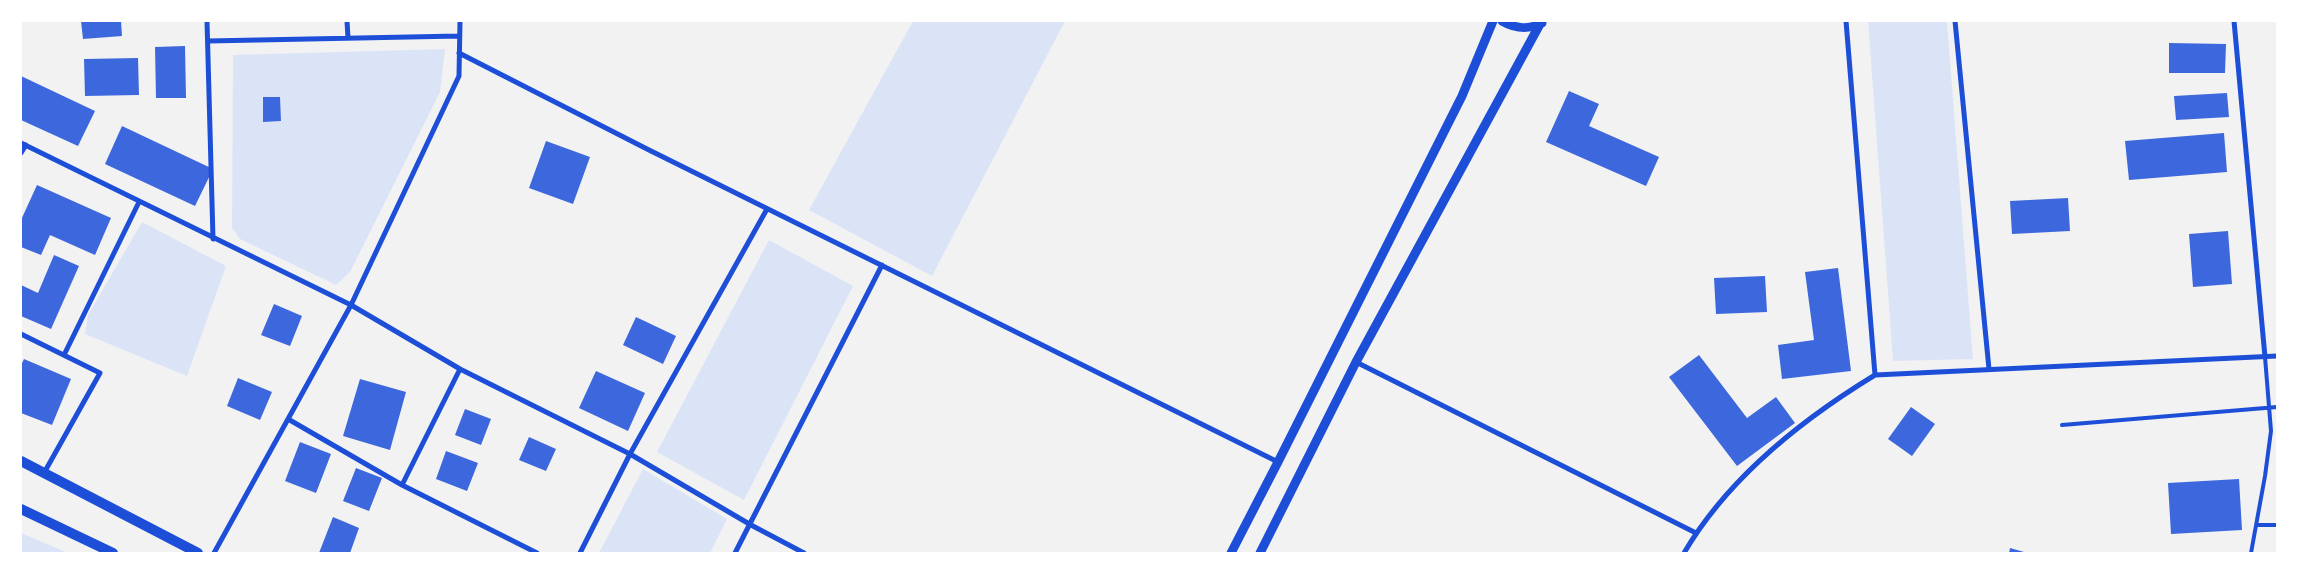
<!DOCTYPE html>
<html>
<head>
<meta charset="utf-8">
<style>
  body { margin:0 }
  #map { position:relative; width:2298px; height:574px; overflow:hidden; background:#f2f2f2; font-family:Quicksand,sans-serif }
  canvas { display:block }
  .frame { position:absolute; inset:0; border:22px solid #fff; pointer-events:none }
</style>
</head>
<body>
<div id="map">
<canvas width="2298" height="574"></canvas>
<div class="frame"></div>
</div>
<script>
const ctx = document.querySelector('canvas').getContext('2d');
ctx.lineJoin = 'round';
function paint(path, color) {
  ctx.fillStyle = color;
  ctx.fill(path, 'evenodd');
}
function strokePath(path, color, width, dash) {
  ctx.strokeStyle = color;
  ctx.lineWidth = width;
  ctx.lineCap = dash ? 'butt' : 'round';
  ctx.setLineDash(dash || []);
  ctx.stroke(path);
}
paint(new Path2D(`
  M913 21H1065L932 276 809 210Z
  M1868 21H1947L1973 359 1893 361Z
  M445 49 440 92 350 272 336 285 240 239 232 228 233 55Z
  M142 222 226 266 187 376 85 334 88 315Z
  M769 240 853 286 744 500 657 452Z
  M643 469 727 519 710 553H599Z
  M21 533 68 553H21Z`), '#dbe4f7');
paint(new Path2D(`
  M81 21H121L122 36 83 39Z
  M2169 43 2226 44 2225 73H2169Z
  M185 46 186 98H156L155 47Z
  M138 58 139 95 85 96 84 59Z
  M21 76 95 111 78 146 21 120Z
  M1569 91 1599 104 1589 126 1659 157 1646 186 1546 142Z
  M2227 93 2229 117 2176 120 2174 96Z
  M263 97H280L281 121 263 122Z
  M122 126 213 169 195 206 105 164Z
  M2224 133 2227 172 2129 180 2125 141Z
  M546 141 590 157 573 204 529 188Z
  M37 185 111 218 95 255 50 235 41 255 21 247V220Z
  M2068 198 2070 231 2012 234 2010 201Z
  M2228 231 2232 284 2193 287 2189 234Z
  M54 255 79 266 51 329 21 316V285L38 293Z
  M1838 268 1851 371 1782 379 1778 345 1814 340 1805 272Z
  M1765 276 1767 312 1716 314 1714 278Z
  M274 304 302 316 290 346 261 335Z
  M636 317 676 336 663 364 623 345Z
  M1699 355 1747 418 1776 397 1795 423 1737 466 1669 377Z
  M24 359 71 379 52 425 21 413V365Z
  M596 371 645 393 628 431 579 408Z
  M238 378 272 392 260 420 227 406Z
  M360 379 406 392 390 450 343 436Z
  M1911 407 1935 424 1912 456 1888 439Z
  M465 409 491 419 481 445 455 435Z
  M529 437 556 449 546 471 519 460Z
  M300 442 331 454 316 493 285 481Z
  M446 451 478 463 467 491 436 479Z
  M356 468 382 478 369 511 343 501Z
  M2239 479 2242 530 2171 534 2168 483Z
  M333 517 359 528 350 553H319Z
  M2010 548 2024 552V553H2009Z`), '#3d67dc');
strokePath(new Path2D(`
  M2062 425 2277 407
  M2256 525H2277
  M2251 553 2265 476 2271 431 2265 357`), '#1d4ed8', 4);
strokePath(new Path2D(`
  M207 21 213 239
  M347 21 348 38
  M1846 21 1875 375
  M1955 21 1989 369
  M2234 21 2265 357
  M208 41 459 36
  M459 53 647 149 1278 462
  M21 143 351 305 460 369 630 454 751 525 804 553
  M21 153 26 145
  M21 334 100 373 44 473
  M64 355 139 202
  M1356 362 1696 533
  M288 419 402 485 537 553
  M402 485 460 369
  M214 553 351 305 459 76 460 21
  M580 553 630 454 767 209
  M735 553 882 265
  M1684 553C1728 478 1801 420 1875 375L2277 356`), '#1d4ed8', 5);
strokePath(new Path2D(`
  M1502 21C1516 29 1528 30 1542 23
  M1231 553 1278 462 1462 96 1493 21
  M1260 553 1356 362 1540 24`), '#1d4ed8', 9);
strokePath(new Path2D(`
  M21 461 198 553
  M21 509 113 553`), '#1d4ed8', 10);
</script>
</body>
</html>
